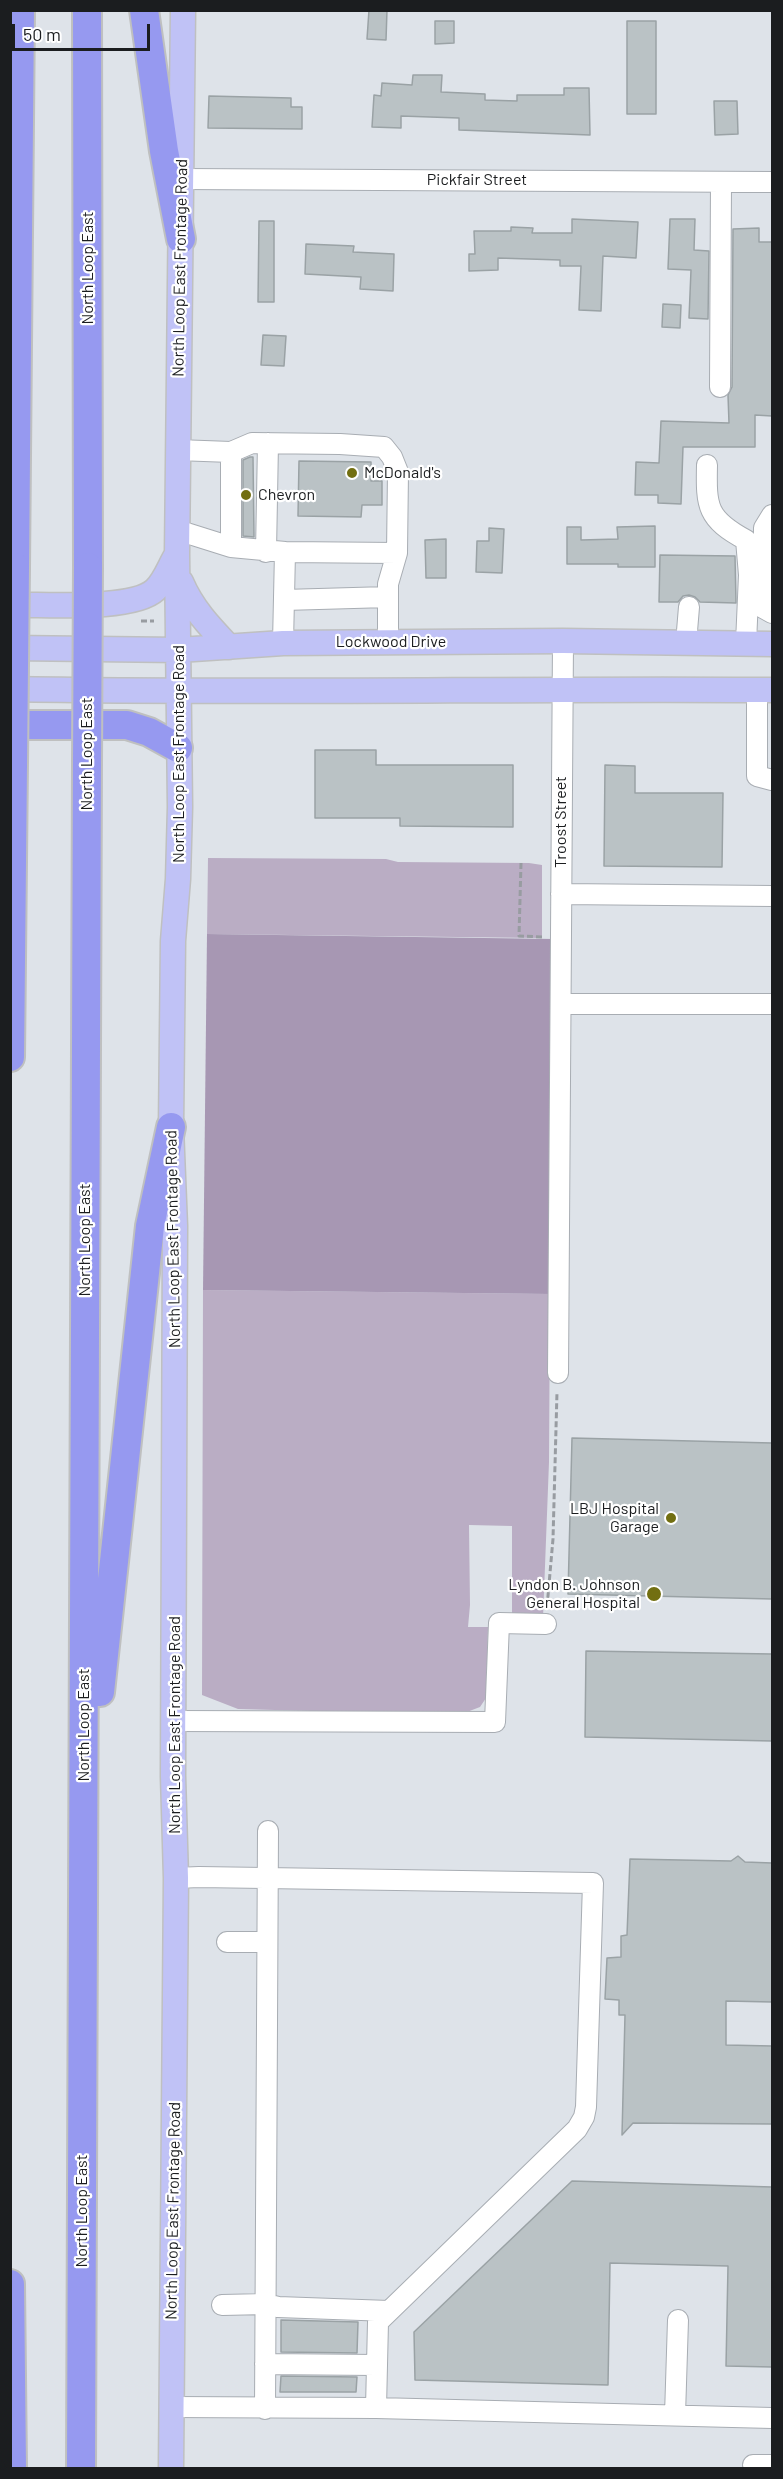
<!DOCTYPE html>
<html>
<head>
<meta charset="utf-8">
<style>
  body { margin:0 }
  #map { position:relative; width:783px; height:2479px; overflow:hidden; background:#dee3e9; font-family:Barlow,sans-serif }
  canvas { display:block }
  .frame { position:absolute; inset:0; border:12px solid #1b1d1f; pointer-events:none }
  .scale { position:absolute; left:12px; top:24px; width:138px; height:27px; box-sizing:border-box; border:3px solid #1b1d1f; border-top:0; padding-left:8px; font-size:18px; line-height:21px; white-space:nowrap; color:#1b1d1f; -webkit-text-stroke:4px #fff; paint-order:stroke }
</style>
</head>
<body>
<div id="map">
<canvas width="783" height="2479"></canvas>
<div class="frame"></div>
<div class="scale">50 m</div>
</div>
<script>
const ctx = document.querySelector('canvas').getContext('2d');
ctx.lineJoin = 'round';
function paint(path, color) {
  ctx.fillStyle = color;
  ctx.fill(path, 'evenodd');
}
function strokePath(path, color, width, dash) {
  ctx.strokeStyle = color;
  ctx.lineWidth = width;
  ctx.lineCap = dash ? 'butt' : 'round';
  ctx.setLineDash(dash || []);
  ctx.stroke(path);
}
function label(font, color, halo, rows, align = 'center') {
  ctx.font = font + ' Barlow,sans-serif';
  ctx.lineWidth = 4.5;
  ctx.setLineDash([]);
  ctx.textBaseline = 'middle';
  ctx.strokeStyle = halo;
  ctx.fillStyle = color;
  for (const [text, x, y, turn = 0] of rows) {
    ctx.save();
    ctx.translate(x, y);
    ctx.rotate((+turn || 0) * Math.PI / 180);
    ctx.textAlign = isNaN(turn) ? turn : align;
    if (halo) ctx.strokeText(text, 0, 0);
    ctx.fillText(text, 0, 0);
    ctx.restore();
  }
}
paint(new Path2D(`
  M208 858 386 859 398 862 529 863 542 865V938L207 934Z
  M203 1290 550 1294 549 1462 543 1618 512 1614V1526L469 1525 470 1605 468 1627H488L486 1698 480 1707 459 1715 238 1709 202 1695Z`), '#baadc4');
paint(new Path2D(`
  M207 934 554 939 550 1294 203 1290Z`), '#a797b3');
const building = new Path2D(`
  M369 10H387L386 40 367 39Z
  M435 21H454V43L435 44Z
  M627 21H656V114H627Z
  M413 75H442L441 92 485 94V100L517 101V95H564V88H589L590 135 459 130V118L401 116V128L372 127 374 95 381 96 382 83 412 85Z
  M209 96 291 98V107H302V129L208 128Z
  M714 101H737L738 134 715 135Z
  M572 219 638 222 636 258 603 256 601 311 579 310 581 266H560V260L498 258V270L469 271V254H475L474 231H511V227L533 228 532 233H572Z
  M670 219H695L694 250 709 251 708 319 689 318 691 270 668 269Z
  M259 221H274V302H258Z
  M759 228V242H772V416L755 415V447H683L681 504 658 503V495H635L636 462 659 463 661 421 729 423 728 395 732 387 733 229Z
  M306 244 354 246 353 252 394 254 393 291 360 289 361 277 305 274Z
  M663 304 681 305 680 328 662 327Z
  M263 335 286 336 284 366 261 365Z
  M250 457H253L254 537 243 536V460Z
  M299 461 371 462V481H382V505H362L361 517 298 516Z
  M655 526V567H618V564H567V527H581V540L618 539 617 527Z
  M489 528 504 529 502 573 476 572 477 541H489Z
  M446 539V578H426L425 540Z
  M660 555 735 556 736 603 700 602 695 597 689 595 683 596 678 602H659Z
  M315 750H376V765H513V827L400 826V818H315Z
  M605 765 635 766V793H723L722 867 604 866Z
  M572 1438 772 1443V1599L568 1594Z
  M586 1651 772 1654V1741L585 1737Z
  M738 1856 745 1862 772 1863V2002L726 2001V2045L772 2046V2124L633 2123 622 2135 625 2015H619V2000L605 1999 607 1958 621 1957V1936L627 1935 630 1859 731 1861Z
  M572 2181 772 2187V2367L726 2366 728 2266 610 2263 608 2385 415 2380 414 2332Z
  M281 2320 358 2322 357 2353 281 2352Z
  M281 2376 357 2377 356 2392H280Z`);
paint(building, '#bac2c5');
strokePath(building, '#9aa2a5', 1.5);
const minor = new Path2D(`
  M181 179 772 182
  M720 387 721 182
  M177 450 231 452V547
  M231 452 252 443 340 444 384 447 392 457 398 472 397 553 388 584V642
  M707 465C706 507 707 519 746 540L749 575 746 643
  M772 515 764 528 763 608 772 613
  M177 530 231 547 285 552 283 643
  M266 552 268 443
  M285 552 397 553
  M284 600 388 597
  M686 643 689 607
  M757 689V776L772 780
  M561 894 772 896
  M561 1004H772
  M558 1373 563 641
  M174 1721 495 1722 499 1623 546 1624
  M176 1878 199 1877 593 1883 586 2107 584 2117 577 2129 378 2322 376 2408
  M227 1942H266
  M222 2305 266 2304 278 2307 389 2311
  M265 2364 376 2365
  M171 2407 376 2408 772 2418
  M265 2409 268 1831
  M675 2415 678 2320
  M753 2465H772`);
const major = new Path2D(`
  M181 582C192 608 209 626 229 647
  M10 605C44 604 132 611 155 590 165 581 170 565 177 554
  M10 648 179 650 283 643 563 641 772 644
  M10 689C265 694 518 688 772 690
  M171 2468 176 1878 173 1776 175 1226 171 1127 173 941 178 879 180 807 177 554 183 10`);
const highway = new Path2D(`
  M87 10 88 567
  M144 10 164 151 181 239
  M15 567 20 10
  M10 725H127L149 732 178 748
  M10 1057 13 763
  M100 1692 150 1226 171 1127
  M10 2284 12 2468
  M81 2468 87 763`);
strokePath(minor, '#a8adb3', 22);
strokePath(major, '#bfc0c0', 27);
strokePath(highway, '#bfc0c0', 32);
strokePath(new Path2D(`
  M141 621H154
  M521 863 519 936 543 937
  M547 1607 553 1539 557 1392`), '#989ca1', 3, [6, 3]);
strokePath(minor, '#fff', 20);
strokePath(major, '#c0c2f6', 24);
strokePath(highway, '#9699f0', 28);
const highwayBridge = new Path2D(`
  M13 763 15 567
  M87 763 88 567`);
strokePath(highwayBridge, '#bfc0c0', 32, []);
strokePath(highwayBridge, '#9699f0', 28);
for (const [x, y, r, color] of [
  [352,473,6,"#726f11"],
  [246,495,6,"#726f11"],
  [671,1518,6,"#726f11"],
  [654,1594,8,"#726f11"]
]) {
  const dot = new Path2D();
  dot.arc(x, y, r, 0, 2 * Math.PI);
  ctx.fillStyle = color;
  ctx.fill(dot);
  strokePath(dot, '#fff', 2);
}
label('16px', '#1b1d1f', '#fff', [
  ["Pickfair Street",477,180],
  ["North Loop East",88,268,-90],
  ["North Loop East Frontage Road",180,268,-89],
  ["Lockwood Drive",391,642],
  ["North Loop East",87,754,-90],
  ["North Loop East Frontage Road",179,754,-90],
  ["Troost Street",561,822,-90],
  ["North Loop East Frontage Road",173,1239,-91],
  ["North Loop East",85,1240,-90],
  ["North Loop East",84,1725,-90],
  ["North Loop East Frontage Road",175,1725,-90],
  ["North Loop East",82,2211,-90],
  ["North Loop East Frontage Road",173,2211,-89]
]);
label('16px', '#1b1d1f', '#fff', [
  ["McDonald's",364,473],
  ["Chevron",258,495],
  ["LBJ Hospital",659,1509,"right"],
  ["Garage",659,1527,"right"],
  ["Lyndon B. Johnson",640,1585,"right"],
  ["General Hospital",640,1603,"right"]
], 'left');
</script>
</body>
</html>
